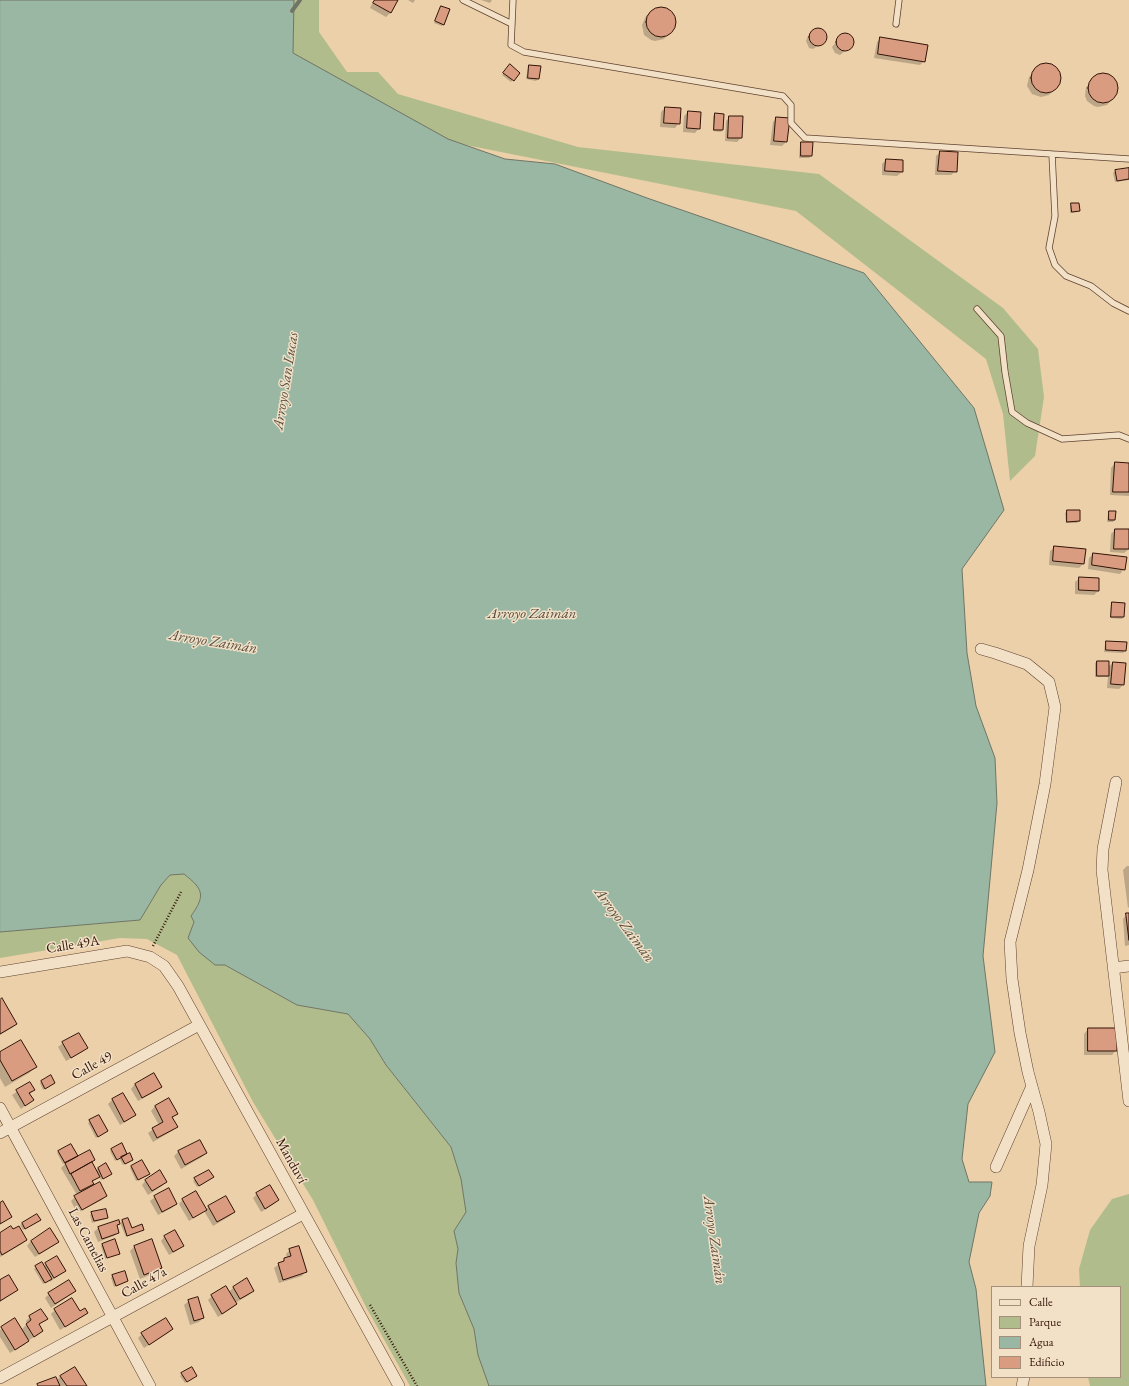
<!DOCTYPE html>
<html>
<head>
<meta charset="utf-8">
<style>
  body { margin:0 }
  #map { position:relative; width:1129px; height:1386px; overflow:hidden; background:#ebd0a9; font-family:"EB Garamond",serif }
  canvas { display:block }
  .legend { position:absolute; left:991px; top:1286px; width:130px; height:92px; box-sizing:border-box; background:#f2e0c7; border:1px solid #a58e7a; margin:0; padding:5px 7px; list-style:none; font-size:12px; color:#321307 }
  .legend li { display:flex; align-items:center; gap:8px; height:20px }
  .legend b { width:20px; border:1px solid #a58e7a }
</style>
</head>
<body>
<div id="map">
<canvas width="1129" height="1386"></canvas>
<ul class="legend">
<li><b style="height:5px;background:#f2e0c7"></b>Calle</li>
<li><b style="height:11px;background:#b1bc8d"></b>Parque</li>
<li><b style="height:11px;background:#99b7a3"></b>Agua</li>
<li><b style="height:11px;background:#da9c81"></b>Edificio</li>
</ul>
</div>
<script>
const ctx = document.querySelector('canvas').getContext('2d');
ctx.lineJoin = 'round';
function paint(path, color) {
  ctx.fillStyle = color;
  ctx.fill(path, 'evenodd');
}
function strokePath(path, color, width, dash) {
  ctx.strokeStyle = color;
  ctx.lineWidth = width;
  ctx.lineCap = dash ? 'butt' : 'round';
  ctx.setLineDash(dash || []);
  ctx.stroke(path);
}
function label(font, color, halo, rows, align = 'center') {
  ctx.font = font + ' "EB Garamond",serif';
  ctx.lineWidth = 3;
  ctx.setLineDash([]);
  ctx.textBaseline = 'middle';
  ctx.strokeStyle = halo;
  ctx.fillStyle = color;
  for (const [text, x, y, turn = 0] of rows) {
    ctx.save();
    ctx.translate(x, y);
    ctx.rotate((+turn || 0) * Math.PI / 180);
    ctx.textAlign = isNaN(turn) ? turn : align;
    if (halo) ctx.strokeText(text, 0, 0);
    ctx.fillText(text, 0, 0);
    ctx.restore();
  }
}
paint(new Path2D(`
  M247 0H319V32L347 72H378L398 94 578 147 819 174 1003 308 1038 349 1044 397 1035 456 1010 481 1003 414 986 359 796 211 356 123 292 53Z
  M184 874C188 877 194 880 197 884 205 895 197 907 191 916L194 922 188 938 215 965H225L297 1005 348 1014 370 1039 386 1065 451 1147 461 1179 466 1212 454 1231 458 1249 456 1263 459 1293 474 1329 478 1355 489 1386H410L366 1307 313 1200 253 1102 177 955 147 939 120 938 0 958V932L140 920 161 885 170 875Z
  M1129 1194V1386H1090L1088 1377H1120V1287H1080L1079 1269 1090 1230 1112 1199Z`), '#b1bc8d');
const water = new Path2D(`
  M0 0H294L293 53 448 139 505 159 555 164 647 198 864 273 974 408 1004 510 962 569 967 653 976 706 995 758 997 803 983 956 995 1052 968 1104 962 1159 969 1182H992L990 1196 979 1213 969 1262 976 1289 986 1386H489L478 1355 474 1329 459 1293 456 1263 458 1249 454 1231 466 1212 461 1179 451 1147 386 1065 370 1039 348 1014 297 1005 225 965H215L199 952 188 938 194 922 191 916C206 895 203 889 184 874L170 875 161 885 140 920 0 932Z`);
paint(water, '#99b7a3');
strokePath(water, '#707565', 1);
paint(new Path2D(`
  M374 0H397L391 12 386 17 370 8Z
  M408 0H415L413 3Z
  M481 0H492L490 3Z
  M441 7 444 24 442 26 434 23Z
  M660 8 669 11 673 14 675 23 674 27 664 39 655 41 651 40 644 35 642 25 646 16 651 12Z
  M817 29 824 31 826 36 825 41 813 49 809 48 806 41 808 36Z
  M846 35 850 37 852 42 851 46 840 55 835 53 832 47 841 36Z
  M881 38 924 61 920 65 874 58 877 42Z
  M1050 64 1058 70 1060 74V83L1049 95 1041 97 1032 94 1027 86 1029 77 1040 65Z
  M510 66 519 73 511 82 502 75Z
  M530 66 538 79 536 81 526 79 528 67Z
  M1103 74H1107L1115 80 1118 89 1117 93 1107 105 1098 107 1094 106 1087 101 1085 96 1086 87 1098 75Z
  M665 108 679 123 675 128 660 127 661 112Z
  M688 112 699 128 695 133 683 132 684 116Z
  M715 114 722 130 721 132 713 131V116Z
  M730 117 741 138 737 142 725 141 726 121Z
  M777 118 786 142 782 146 770 145 773 122Z
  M801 143H812L811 156 809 158H799L800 145Z
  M940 152 956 171 951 175H935L936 156Z
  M886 160 902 161V172L897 176 882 175V164Z
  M1129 169V180L1115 182 1113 173 1115 171Z
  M1072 204 1078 211 1077 212 1070 213V206Z
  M1115 463 1129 464V496L1110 495 1111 468Z
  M1067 511 1079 521 1077 523H1066L1065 513Z
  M1110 512 1114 520 1113 522H1107L1108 514Z
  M1115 530H1129V549L1124 553 1110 552 1111 534Z
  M1055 547 1085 550 1083 564 1079 568 1049 565 1050 551Z
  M1093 554 1124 569 1120 574 1088 569 1089 558Z
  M1080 578 1098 591 1094 595 1075 594V582Z
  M1112 603 1123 617 1122 619 1110 618 1111 605Z
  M1107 642 1125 651 1123 653 1104 652 1105 644Z
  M1097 662 1108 667 1113 663 1123 685 1119 689 1107 688 1108 677H1095V663Z
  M1127 866H1129V907L1128 908 1123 870Z
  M1127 914H1129V945L1125 946 1123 919Z
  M0 1001 16 1024 12 1028 0 1035Z
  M1088 1029 1116 1050 1112 1055H1084V1034Z
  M78 1034 86 1048 82 1052 66 1061 58 1047 63 1043Z
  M0 1053 36 1067 29 1073 5 1087 0 1078Z
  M42 1081 52 1084 43 1090 40 1083Z
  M30 1083 34 1090 29 1095 32 1100 21 1109 12 1095Z
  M135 1084 160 1087 156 1091 138 1101 131 1089Z
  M123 1094 134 1115 130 1119 120 1125 108 1104 112 1100Z
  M169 1099 177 1114 172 1118 176 1127 172 1131 153 1142 148 1133 159 1125 151 1111 155 1106Z
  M99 1116 105 1132 96 1138 88 1123Z
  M200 1141 206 1153 202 1157 181 1169 174 1156 178 1152Z
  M121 1145 130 1161 123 1165 119 1158 115 1161 110 1151Z
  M59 1151 76 1156 73 1159 94 1160 91 1163 96 1171 98 1168 111 1174 101 1180 99 1176 92 1182 93 1184 87 1189 106 1196 102 1200 77 1213 71 1201 77 1195 61 1168 67 1162 63 1164 57 1153Z
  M131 1167 147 1176 136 1181 130 1168Z
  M195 1179H211L197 1187 193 1181Z
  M146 1180 166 1182 162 1186 148 1195 142 1185Z
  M257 1194 278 1200 274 1204 261 1212 253 1198Z
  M155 1197 176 1203 172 1208 158 1215 150 1201Z
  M183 1199 206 1209 209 1207 234 1212 230 1216 213 1226 204 1211 189 1221 179 1204Z
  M92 1213 107 1218 105 1219 92 1223 90 1215Z
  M36 1215 38 1222 23 1230 20 1225Z
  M118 1221 119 1224 116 1227 118 1232 114 1236 98 1242 94 1232 98 1228Z
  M122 1221 131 1229H143L126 1237 120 1223Z
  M0 1234 26 1240 22 1244 0 1257Z
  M165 1236 183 1245 178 1250 169 1255 161 1241Z
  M31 1241 57 1242 53 1246 35 1257 27 1246Z
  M151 1241 161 1268 157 1272 140 1279 130 1251 134 1247Z
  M102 1245 119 1253 105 1259 101 1246Z
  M290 1250 306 1271 302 1276 279 1283 274 1268 287 1258 286 1254Z
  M42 1263 43 1266 46 1264 65 1271 50 1282 49 1280 43 1284 34 1269Z
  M112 1276 127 1281 114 1287 111 1278Z
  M246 1280 253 1290 249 1295 235 1303 236 1304 232 1308 218 1317 208 1300 212 1296 229 1292 233 1288Z
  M0 1281 17 1290 0 1302Z
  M75 1291 70 1295 51 1308 45 1298 49 1294Z
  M189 1301 203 1318 199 1322 190 1325 184 1305Z
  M55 1310 80 1312 86 1313 82 1317 60 1330 51 1314Z
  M30 1317 46 1319 38 1325 42 1331 38 1335 29 1340 24 1345 10 1353 0 1337V1330L15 1320 21 1330 27 1324 26 1321Z
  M172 1329 168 1333 144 1348 138 1338 142 1334Z
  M182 1374 194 1377 185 1383 180 1376Z
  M61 1376 86 1386H37L57 1380Z`), '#0003');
strokePath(new Path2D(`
  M292 11 300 0`), '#707565', 4);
const building = new Path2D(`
  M375 0H398L391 13 373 3Z
  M441 6 450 9 444 25 435 21Z
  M646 22a15 15 0 1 1 30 0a15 15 0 1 1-30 0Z
  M809 37a9 9 0 1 1 18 0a9 9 0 1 1-18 0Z
  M836 42a9 9 0 1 1 18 0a9 9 0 1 1-18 0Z
  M880 37 928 45 925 62 878 54Z
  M1031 78a15 15 0 1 1 30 0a15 15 0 1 1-30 0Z
  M510 64 520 73 514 81 503 73Z
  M529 65 541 66 539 79 528 78Z
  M1088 88a15 15 0 1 1 30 0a15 15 0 1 1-30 0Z
  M665 107 681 108 680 124 664 123Z
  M688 111 701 112 700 129 687 128Z
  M715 113 724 114 723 130H714Z
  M729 116H743L742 138H728Z
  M776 117 790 118 787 142 774 141Z
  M801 142H813L812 156H801Z
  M940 151 958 152 957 172 938 171Z
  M886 159 903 160V172L885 171Z
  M1129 168V179L1117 181 1115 170Z
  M1071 203H1079L1080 211 1072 212Z
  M1115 462 1129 463V492H1113Z
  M1067 510H1080V521L1067 522Z
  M1109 511H1116L1115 520H1109Z
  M1115 529H1129V549H1114Z
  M1054 546 1086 549 1084 564 1053 561Z
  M1093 553 1127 557 1125 570 1092 565Z
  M1079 577 1099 578V591L1079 590Z
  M1112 602 1125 603 1124 617H1111Z
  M1106 641 1127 642 1126 651 1106 650Z
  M1097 661H1109V676H1097Z
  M1113 662 1126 663 1124 685 1111 684Z
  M1126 913H1129V940Z
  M2 998 17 1024 0 1034V1000Z
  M1088 1028H1117V1051H1088Z
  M79 1033 88 1048 71 1058 62 1042Z
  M21 1040 37 1067 12 1081 0 1060V1052Z
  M154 1073 162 1087 142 1098 135 1084Z
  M51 1075 55 1083 45 1089 41 1081Z
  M30 1082 35 1090 29 1093 34 1100 25 1106 16 1090Z
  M123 1093 136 1115 124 1122 112 1099Z
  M169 1098 178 1114 172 1117 178 1127 157 1138 152 1128 163 1122 155 1106Z
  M99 1115 108 1131 98 1137 89 1120Z
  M200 1140 207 1153 185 1165 178 1151Z
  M122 1143 127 1154 117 1160 111 1149Z
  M71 1144 78 1156 65 1163 58 1151Z
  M90 1150 95 1160 70 1174 65 1163Z
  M130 1153 133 1160 125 1164 121 1157Z
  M142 1160 150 1174 138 1180 131 1166Z
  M92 1162 100 1177 92 1181 94 1184 80 1191 71 1174Z
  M106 1163 112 1174 103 1179 98 1168Z
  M160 1170 167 1182 152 1191 145 1180Z
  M209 1170 214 1177 199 1186 194 1178Z
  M100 1182 107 1196 82 1210 74 1196Z
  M270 1185 279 1200 265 1209 256 1193Z
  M169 1188 177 1204 162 1212 154 1196Z
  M196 1191 207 1210 193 1218 182 1199Z
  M226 1196 235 1212 217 1222 208 1206Z
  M3 1201 12 1217 0 1224V1203Z
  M106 1209 108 1218 94 1221 91 1212Z
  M37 1214 41 1220 25 1229 22 1223Z
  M128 1218 132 1228 142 1224 144 1230 127 1236 122 1220Z
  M119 1220 120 1224 117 1225 119 1233 102 1239 98 1227Z
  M11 1226 13 1229 19 1226 27 1240 2 1255 0 1251V1233Z
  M50 1228 59 1242 39 1254 31 1241Z
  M175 1230 184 1246 173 1252 164 1236Z
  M115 1239 120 1254 107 1258 102 1244Z
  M152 1239 162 1268 144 1275 134 1246Z
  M299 1246 307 1272 283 1280 278 1263 284 1261V1258L291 1256 289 1249Z
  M57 1256 66 1271 54 1278 45 1263Z
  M42 1262 52 1279 45 1283 35 1266Z
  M125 1271 128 1281 116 1286 112 1275Z
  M9 1275 18 1290 0 1301V1280Z
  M247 1278 254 1291 240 1299 233 1287Z
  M69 1280 76 1291 55 1304 48 1293Z
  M226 1286 237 1304 222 1314 211 1295Z
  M198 1297 204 1318 194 1321 188 1300Z
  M72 1298 80 1311 85 1308 88 1313 65 1327 54 1309Z
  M41 1309 48 1319 39 1324 43 1331 34 1337 26 1324 31 1320 29 1316Z
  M15 1318 29 1341 15 1350 1 1327Z
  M166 1318 173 1329 149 1345 141 1333Z
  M75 1367 87 1386H67L60 1376Z
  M192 1367 197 1376 187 1382 181 1373Z
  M56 1377 60 1386H38L37 1384Z`);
paint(building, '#da9c81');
strokePath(building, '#321307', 1);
const lane = new Path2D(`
  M463 0 512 24
  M513 0 511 45 524 52 783 96 791 105V123L805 138 1129 159
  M896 24 899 0
  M1052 154 1055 216 1049 248 1055 265 1066 276 1091 286 1113 303 1129 311
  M977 309 1001 336 1005 372 1012 412 1027 423 1062 439 1119 435 1129 439`);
const street = new Path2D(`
  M981 649 995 653 1027 664 1049 682 1055 707 1045 784 1028 870 1010 942 1012 979 1020 1033 1028 1072 1039 1112 1046 1144 1042 1185 1029 1246 1027 1287
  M1116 782 1103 849 1102 870 1129 1101
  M1113 968 1129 966
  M0 972 127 951 150 957 164 966 178 986 399 1386
  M0 1108 150 1386
  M0 1133 199 1025
  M996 1167 1032 1086
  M0 1378 303 1214
  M1022 1386 1024 1377`);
strokePath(lane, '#604230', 7);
strokePath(street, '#604230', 12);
strokePath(new Path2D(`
  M153 946 181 892
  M370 1305 417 1386`), '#321307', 2.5, [1, 2]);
strokePath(lane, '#f2e0c7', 5.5);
strokePath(street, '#f2e0c7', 11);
label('14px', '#321307', '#f2e0c7', [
  ["Calle 49A",73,945,-9],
  ["Calle 49",92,1066,-29],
  ["Manduví",291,1161,61],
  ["Las Camelias",88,1240,62],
  ["Calle 47a",144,1283,-29]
]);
label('italic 15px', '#564c3e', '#f2e0c7', [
  ["Arroyo San Lucas",286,381,-81],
  ["Arroyo Zaimán",532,614],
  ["Arroyo Zaimán",213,642,9],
  ["Arroyo Zaimán",624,925,53],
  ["Arroyo Zaimán",714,1240,82]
]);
</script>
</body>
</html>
